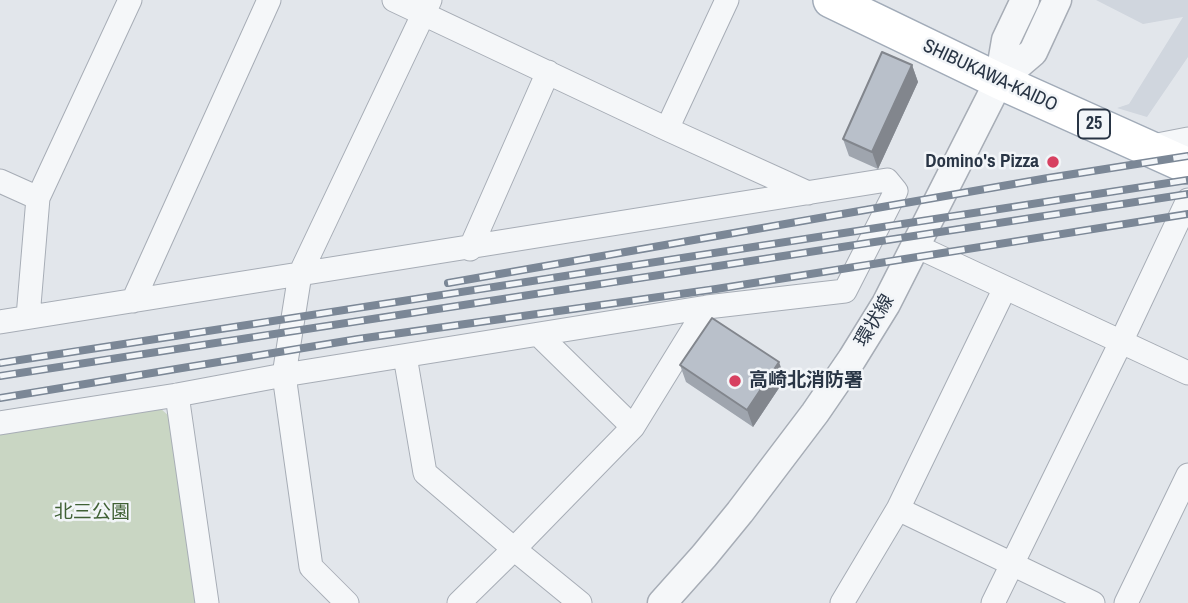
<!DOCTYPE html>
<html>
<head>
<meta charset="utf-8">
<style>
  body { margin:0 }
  canvas { display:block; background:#e2e6eb }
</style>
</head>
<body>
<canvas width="1188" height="603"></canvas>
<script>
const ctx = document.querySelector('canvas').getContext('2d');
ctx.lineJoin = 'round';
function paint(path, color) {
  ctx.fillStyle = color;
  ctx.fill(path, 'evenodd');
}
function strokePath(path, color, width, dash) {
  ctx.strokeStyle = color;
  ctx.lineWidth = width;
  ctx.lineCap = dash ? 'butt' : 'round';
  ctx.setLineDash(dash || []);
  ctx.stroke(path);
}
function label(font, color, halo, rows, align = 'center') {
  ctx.font = font + ' "Archivo Narrow","Noto Sans JP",sans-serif';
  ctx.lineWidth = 5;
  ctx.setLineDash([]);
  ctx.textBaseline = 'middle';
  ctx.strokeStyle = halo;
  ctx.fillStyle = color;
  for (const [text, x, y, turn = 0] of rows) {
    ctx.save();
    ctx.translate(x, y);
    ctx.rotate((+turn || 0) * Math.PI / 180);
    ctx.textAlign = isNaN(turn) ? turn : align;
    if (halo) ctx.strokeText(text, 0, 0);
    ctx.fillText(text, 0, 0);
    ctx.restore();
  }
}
paint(new Path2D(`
  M1096 0H1188V57L1147 117 1117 108 1129 104 1183 17 1143 24Z`), '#d0d6de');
paint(new Path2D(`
  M160 408 170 417 200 603H0V435Z`), '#c9d6c3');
const minor = new Path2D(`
  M394 0 667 129 808 193
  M667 129 727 0
  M1147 147 1188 139
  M0 181 38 198
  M916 246 1188 373
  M470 249 548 72
  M133 301 269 0
  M28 317 38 198 130 0
  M0 322C296 276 592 230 887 180L896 191 845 291 707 307 284 375 177 395 0 423
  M539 335 633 427
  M405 356 425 473 514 549 580 603
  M177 395 207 603
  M898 509 1093 603
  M347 603 311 567 284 375 300 274 430 0
  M459 603 514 549 633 427 707 307
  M842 603 898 509 1005 288
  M993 603 1121 342 1188 200
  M1126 603 1188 475`);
const tertiary = new Path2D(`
  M999 81 1033 52 1057 0
  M662 603 704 556 740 512 815 413 852 359 886 304 999 81 1006 40 1025 0`);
const primary = new Path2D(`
  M831 0 999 81 1188 166`);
strokePath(minor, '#a7adb6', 25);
strokePath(tertiary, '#a7adb6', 31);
strokePath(primary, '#a1abb8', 38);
strokePath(minor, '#f5f7f9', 23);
strokePath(tertiary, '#f5f7f9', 28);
strokePath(primary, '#fff', 35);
const rail = new Path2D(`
  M448 283 1048 178 1188 156
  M0 363 1188 180
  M0 376 1188 194
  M0 398 358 339 716 289 1188 214`);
strokePath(rail, '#7b8796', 8);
strokePath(rail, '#f2f5f8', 5, [16]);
paint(new Path2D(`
  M912 65 918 82 878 169 849 156 843 139Z
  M680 365 785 379 753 427 686 382Z`), '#9fa5ae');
paint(new Path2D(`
  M912 65 918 82 878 169 872 152Z
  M779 362 785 379 753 427 747 410Z`), '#82868d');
const building = new Path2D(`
  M882 52 912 65 872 152 843 139Z
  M712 318 779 362 747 410 680 365Z`);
paint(building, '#b9c0ca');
strokePath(building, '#82868d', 2);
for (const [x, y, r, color] of [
  [1053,162,7,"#d74161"],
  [735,381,7,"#d74161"]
]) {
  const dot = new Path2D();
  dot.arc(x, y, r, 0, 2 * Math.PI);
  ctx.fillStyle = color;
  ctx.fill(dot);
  strokePath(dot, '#f2f5f8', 2.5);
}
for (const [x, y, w] of [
  [1094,124,32]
]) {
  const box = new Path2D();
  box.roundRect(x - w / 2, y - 14.5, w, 29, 5);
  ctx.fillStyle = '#f2f5f8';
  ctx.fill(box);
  strokePath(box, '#293545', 2);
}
label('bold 18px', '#293545', null, [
  ["25",1094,124]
]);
label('19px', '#293545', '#f2f5f8', [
  ["SHIBUKAWA-KAIDO",990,76,25],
  ["環状線",875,321,-59]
]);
label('bold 19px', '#293545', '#f2f5f8', [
  ["Domino's Pizza",1039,162],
  ["高崎北消防署",749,381,"left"]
], 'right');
label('19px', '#406135', '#f2f5f8', [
  ["北三公園",92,513]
]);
</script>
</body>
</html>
